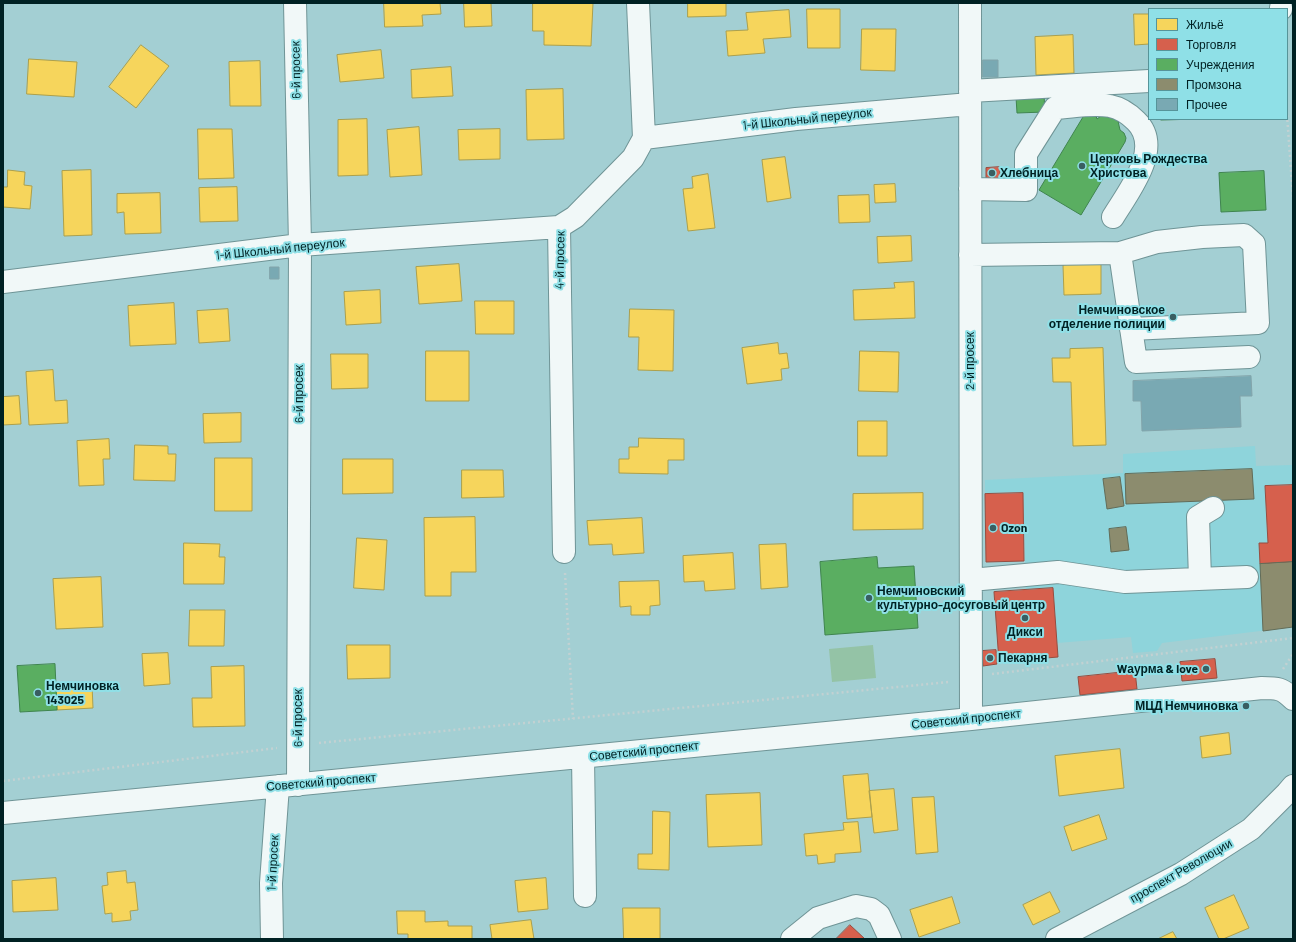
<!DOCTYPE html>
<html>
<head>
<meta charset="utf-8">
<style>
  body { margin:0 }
  #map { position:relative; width:1296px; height:942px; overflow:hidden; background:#a3cfd3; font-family:Barlow,sans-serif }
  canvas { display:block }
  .frame { position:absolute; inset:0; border:4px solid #002123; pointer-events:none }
  .legend { position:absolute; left:1148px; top:8px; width:140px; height:112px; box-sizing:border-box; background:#8fe0e7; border:1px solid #569499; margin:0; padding:5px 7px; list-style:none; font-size:12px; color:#002123 }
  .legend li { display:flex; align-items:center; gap:8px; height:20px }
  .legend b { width:20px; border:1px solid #569499 }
</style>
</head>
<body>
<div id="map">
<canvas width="1296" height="942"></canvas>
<div class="frame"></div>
<ul class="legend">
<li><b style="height:11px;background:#f6d55c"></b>Жильё</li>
<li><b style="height:11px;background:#d6604d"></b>Торговля</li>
<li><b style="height:11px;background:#5aae61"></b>Учреждения</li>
<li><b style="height:11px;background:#8c8c6e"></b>Промзона</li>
<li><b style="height:11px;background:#79a9b3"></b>Прочее</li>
</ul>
</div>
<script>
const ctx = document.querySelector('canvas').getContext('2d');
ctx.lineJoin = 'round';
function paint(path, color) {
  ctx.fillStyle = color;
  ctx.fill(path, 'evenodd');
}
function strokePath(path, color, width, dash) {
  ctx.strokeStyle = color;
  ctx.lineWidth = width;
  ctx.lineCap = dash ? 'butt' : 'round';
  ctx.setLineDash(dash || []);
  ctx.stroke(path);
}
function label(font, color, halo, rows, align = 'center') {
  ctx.font = font + ' Barlow,sans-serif';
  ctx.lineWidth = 4;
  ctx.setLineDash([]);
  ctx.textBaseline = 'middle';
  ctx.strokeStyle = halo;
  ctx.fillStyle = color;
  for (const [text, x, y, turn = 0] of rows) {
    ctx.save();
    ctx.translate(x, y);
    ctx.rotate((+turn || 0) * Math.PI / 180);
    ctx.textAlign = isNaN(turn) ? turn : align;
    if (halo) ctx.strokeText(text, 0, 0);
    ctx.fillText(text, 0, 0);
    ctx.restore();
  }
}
paint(new Path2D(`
  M1255 446 1256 466 1293 465V485L1265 486 1268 543 1259 544 1260 564 1293 562V627L1162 643 1157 651 1133 653 1131 637 1057 643 1026 590 1023 493 985 494V480L1123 473V454Z`), '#8ed4db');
paint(new Path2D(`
  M873 645 876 678 832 682 829 649Z`), '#94c3a6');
const homes = new Path2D(`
  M384 3H440L441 14 422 15 423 26 385 27Z
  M464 3H491L492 26 465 27Z
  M533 3H593L591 46 544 45V31H533Z
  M688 3H726V16L688 17Z
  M807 9H840V48H808Z
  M789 10 791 37 763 39 765 53 728 56 726 31 748 30 746 13Z
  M1134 14H1149V44L1135 45Z
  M862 29H896L895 71 861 70Z
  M1073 35 1074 73 1036 75 1035 37Z
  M141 45 169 66 136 108 109 87Z
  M381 50 384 78 340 82 337 55Z
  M29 59 77 62 74 97 27 94Z
  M260 61 261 106H230L229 62Z
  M451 67 453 96 412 98 411 70Z
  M563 89 564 139 527 140 526 90Z
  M367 119 368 175 338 176V120Z
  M419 127 422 175 390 177 387 130Z
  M198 129H232L234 178 199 179Z
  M500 129V159L459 160 458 130Z
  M785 157 791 198 767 202 762 160Z
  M8 170 25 172 24 185 32 186 30 209 3 207V187H7Z
  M91 170 92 235 64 236 62 171Z
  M708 174 715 228 688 231 683 189 693 188 692 177Z
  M895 184 896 202 875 203 874 185Z
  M237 187 238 221 200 222 199 188Z
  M160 193 161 233 125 234 124 212 117 213V194Z
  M869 195 870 222 839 223 838 196Z
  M911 236 912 261 878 263 877 237Z
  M459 264 462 301 419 304 416 267Z
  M1101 264V294L1064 295 1063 265Z
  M914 282 915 318 854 320 853 290 895 288 894 283Z
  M380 290 381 323 346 325 344 292Z
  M475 301H514V334H476Z
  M174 303 176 344 130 346 128 306Z
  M228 309 230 341 199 343 197 311Z
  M630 309 674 310 673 371 638 370 639 337H629Z
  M778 343 779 354 787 353 789 368 781 369 782 380 747 384 742 348Z
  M1103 348 1106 445 1073 446 1071 382H1053L1052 358H1070V349Z
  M426 351H469V401H426Z
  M860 351 899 352 898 392 859 391Z
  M331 354H368V388L332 389Z
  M53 370 55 401 67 400 68 423 29 425 26 372Z
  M19 396 21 424 3 425V397Z
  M241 413V442L204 443 203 414Z
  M858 421H887V456H858Z
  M639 438 684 439V460H668V474L619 473V459H629V447H638Z
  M109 439 110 459H103L104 485 79 486 77 441Z
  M135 445 168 446V454H176L175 481 134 480Z
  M215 458H252V511H215Z
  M343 459H393V493L343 494Z
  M462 470H503L504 497 462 498Z
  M923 493V529L853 530V494Z
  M475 517 476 572H451V596H425L424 518Z
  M642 518 644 553 613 555 612 544 589 545 587 521Z
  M357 538 387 540 384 590 354 588Z
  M184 543 220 544 219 557H225L224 584H184Z
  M786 544 788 587 761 589 759 545Z
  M733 553 735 589 705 591 704 581 684 582 683 556Z
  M101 577 103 627 56 629 53 579Z
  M659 581 660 605 650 606V615H631V606L620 607 619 582Z
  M190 610H225L224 646H189Z
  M347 645H390V678L348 679Z
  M168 653 170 684 144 686 142 654Z
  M244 666 245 726 193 727 192 698H212L211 667Z
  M92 684 93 708 57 710 56 685Z
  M1229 733 1231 754 1202 758 1200 737Z
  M1120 749 1124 788 1059 796 1055 756Z
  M868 774 872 817 847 819 843 776Z
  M894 789 898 830 874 833 869 791Z
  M760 793 762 845 708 847 706 795Z
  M934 797 938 852 916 854 912 798Z
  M653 811 670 812 669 870 638 869V854H652Z
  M1099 815 1107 839 1072 851 1064 827Z
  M858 822 861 852 835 854V862L818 864 817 855 806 856 804 834 844 830 843 823Z
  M126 871 127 883 135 882 138 910 130 911 131 920 112 922V913L105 914 102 886 108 885 107 873Z
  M56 878 58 910 13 912 12 881Z
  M546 878 548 909 518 912 515 881Z
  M1050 892 1060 912 1033 925 1023 905Z
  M1234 895 1249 928 1223 939H1219L1205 908Z
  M952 897 960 923 919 937 910 910Z
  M623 908H660V939H624Z
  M397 911H425V922L448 921V926H472V939H408V934H398Z
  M531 920 534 939H492L490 925Z
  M1173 932 1177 939H1158Z`);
paint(homes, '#f6d55c');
strokePath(homes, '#ac9f4b', 1);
const shops = new Path2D(`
  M1000 167V180H986V168Z
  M1293 485V562L1260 564 1259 543H1268L1265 486Z
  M1023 493 1024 561 986 562 985 494Z
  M1053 588 1058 657 999 662 994 592Z
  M996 650 997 664 983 666 982 651Z
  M1215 659 1217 678 1182 681 1180 662Z
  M1135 671 1137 689 1080 695 1078 677Z
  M850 925 865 939H836Z`);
paint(shops, '#d6604d');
strokePath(shops, '#964d40', 1);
const public = new Path2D(`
  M1044 95 1045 112 1017 113 1016 97Z
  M1087 114H1092L1096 116 1097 119 1101 116 1114 117 1118 121 1120 130 1124 133 1126 138 1125 142 1081 215 1039 190 1083 117Z
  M1161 119H1199L1161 120Z
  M1264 171 1266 210 1221 212 1219 173Z
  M877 557 878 568 914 566 918 628 825 635 820 562Z
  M55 664 57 710 20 712 17 666Z`);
paint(public, '#5aae61');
strokePath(public, '#3f844e', 1);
const industry = new Path2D(`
  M1252 469 1254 499 1126 504 1125 474Z
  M1120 477 1124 506 1107 509 1103 479Z
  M1126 527 1129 550 1111 552 1109 529Z
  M1293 562V627L1263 631 1260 564Z`);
paint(industry, '#8c8c6e');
strokePath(industry, '#626c58', 1);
const building = new Path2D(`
  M983 60H998V77H983Z
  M270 267H279V279H270Z
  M1251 376 1252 396H1240L1241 427 1142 431 1141 401H1133V381Z`);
paint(building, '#79a9b3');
strokePath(building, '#82a4aa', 1);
const minor = new Path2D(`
  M295 3 300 245 298 785
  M970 3 971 719
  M1281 7V9
  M970 91 1149 81
  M644 138 796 119 970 104
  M970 189 1026 190V154L1055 108C1073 107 1092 103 1110 106 1120 108 1129 114 1136 121 1164 148 1128 192 1113 217
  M1120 253 1157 242 1202 237 1244 235 1254 244 1258 323 1131 329
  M970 255 1120 253 1136 362 1249 357
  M3 282 300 245 559 227
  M564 552 559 227 575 217 633 158 644 138 638 3
  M1200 579 1198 517 1213 508
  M971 580 1058 572 1125 582 1247 577
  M583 757 585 896
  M3 813 971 719 1262 688C1277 688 1282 688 1293 699
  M272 939 271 883 278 786
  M792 939 818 918 856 906 871 909 879 915 890 939
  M1057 939 1181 874 1251 829 1287 793 1293 786`);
strokePath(minor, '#6f9496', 24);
strokePath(new Path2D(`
  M1287 115 1293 198
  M565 573 573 719
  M1283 669 1293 654
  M992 674 1293 638
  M319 743 949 682
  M3 781 277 748`), '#c2d1d2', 2.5, [2, 3]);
strokePath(minor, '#f1f8f8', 22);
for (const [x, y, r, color] of [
  [1082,166,4,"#395e61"],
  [992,173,4,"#395e61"],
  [1173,317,4,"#395e61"],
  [993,528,4,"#395e61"],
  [869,598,4,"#395e61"],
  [1025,618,4,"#395e61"],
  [990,658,4,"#395e61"],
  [1206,669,4,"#395e61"],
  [38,693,4,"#395e61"],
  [1246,706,4,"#395e61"]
]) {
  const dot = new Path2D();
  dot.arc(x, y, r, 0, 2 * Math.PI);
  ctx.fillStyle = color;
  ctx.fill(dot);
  strokePath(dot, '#8fe0e7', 1.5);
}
label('12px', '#002123', '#8fe0e7', [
  ["6-й просек",296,70,-91],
  ["1-й Школьный переулок",807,119,-6],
  ["1-й Школьный переулок",280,249,-6],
  ["4-й просек",560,260,-89],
  ["2-й просек",970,361,-90],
  ["6-й просек",299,394,-90],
  ["6-й просек",298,718,-90],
  ["Советский проспект",966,719,-6],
  ["Советский проспект",644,751,-6],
  ["Советский проспект",321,782,-5],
  ["1-й просек",273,863,-87],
  ["проспект Революции",1181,871,-30]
]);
label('bold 12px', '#002123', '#8fe0e7', [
  ["Церковь Рождества",1090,159],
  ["Христова",1090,173],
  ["Хлебница",1000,173],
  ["Немчиновское",1165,310,"right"],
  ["отделение полиции",1165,324,"right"],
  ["Ozon",1001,528],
  ["Немчиновский",877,591],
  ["культурно-досуговый центр",877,605],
  ["Дикси",1025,632,"center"],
  ["Пекарня",998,658],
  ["Wаурма & love",1198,669,"right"],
  ["Немчиновка",46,686],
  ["143025",46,700],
  ["МЦД Немчиновка",1238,706,"right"]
], 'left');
</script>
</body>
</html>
